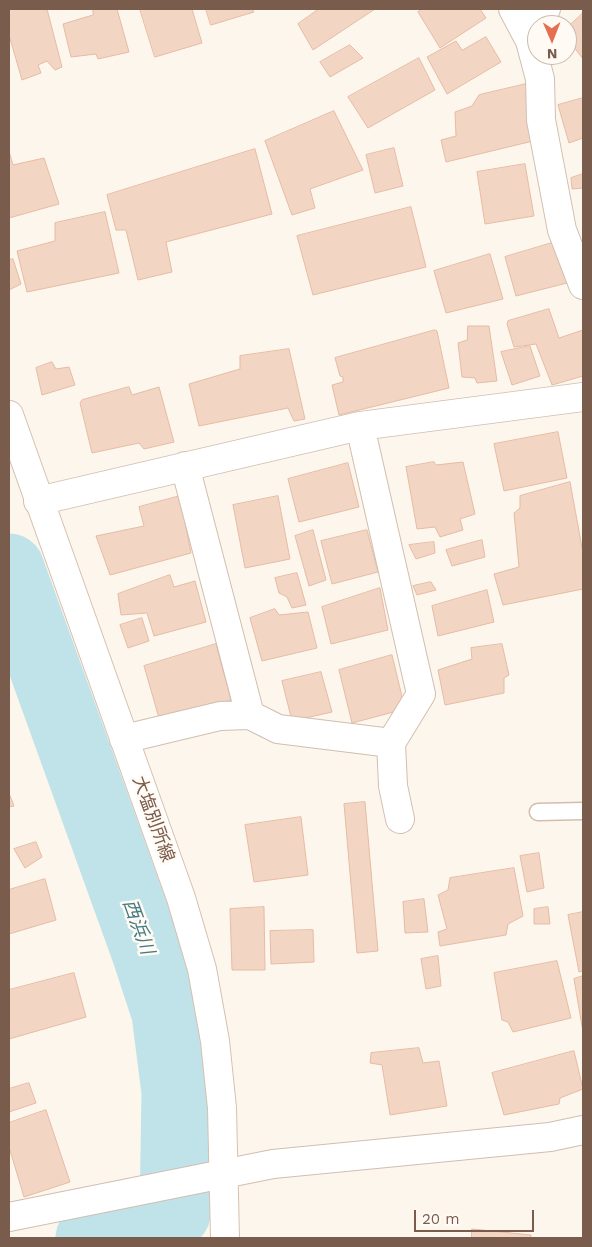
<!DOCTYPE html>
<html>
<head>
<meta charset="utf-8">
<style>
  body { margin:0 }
  #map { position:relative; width:592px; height:1247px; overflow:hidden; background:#fdf6ec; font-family:"Work Sans",sans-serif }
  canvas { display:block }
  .frame { position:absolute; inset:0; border:10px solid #7a5c4d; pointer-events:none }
  .north { position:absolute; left:527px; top:15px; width:50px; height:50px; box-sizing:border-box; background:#fffaf3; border:1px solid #cabbb1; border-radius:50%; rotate:179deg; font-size:14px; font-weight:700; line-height:20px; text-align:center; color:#7a5c4d }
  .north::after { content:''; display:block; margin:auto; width:18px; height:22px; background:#e76f51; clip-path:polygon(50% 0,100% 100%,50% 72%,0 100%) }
  .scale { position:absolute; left:414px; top:1210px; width:120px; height:22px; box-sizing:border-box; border:2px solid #7a5c4d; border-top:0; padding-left:6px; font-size:15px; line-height:18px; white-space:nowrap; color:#7a5c4d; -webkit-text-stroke:4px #fffaf3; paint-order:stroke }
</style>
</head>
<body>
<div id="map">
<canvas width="592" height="1247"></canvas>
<div class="frame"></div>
<div class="north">N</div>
<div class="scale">20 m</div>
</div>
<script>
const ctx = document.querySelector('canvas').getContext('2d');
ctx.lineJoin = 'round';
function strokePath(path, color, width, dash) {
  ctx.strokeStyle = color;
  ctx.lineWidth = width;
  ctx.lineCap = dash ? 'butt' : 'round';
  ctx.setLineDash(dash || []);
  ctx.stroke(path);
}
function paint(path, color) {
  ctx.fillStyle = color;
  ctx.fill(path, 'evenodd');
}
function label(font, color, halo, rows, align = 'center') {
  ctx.font = font + ' "Work Sans","Noto Sans JP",sans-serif';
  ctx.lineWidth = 5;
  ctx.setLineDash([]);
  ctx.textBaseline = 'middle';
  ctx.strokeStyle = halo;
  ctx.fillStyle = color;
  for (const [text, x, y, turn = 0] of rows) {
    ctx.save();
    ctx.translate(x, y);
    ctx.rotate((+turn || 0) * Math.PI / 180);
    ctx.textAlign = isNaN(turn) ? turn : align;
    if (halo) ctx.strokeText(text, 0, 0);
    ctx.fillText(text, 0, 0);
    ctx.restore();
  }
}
strokePath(new Path2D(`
  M9 569 147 952 167 1013 177 1092 175 1213 91 1238`), '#bfe3e8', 71);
const building = new Path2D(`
  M9 9H47L62 67 55 70 47 61 38 65 41 73 22 80 9 35Z
  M93 9H117L129 52 98 59 96 54 71 57 63 24 93 15Z
  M140 9H192L202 43 155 57Z
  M206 9H252L254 12 211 25Z
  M319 9H375L313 50 298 24Z
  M423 9H480L486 18 440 48 418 12Z
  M583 13V59L567 38V28Z
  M486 37 501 62 447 94 427 57 456 41 462 50Z
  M350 45 363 58 330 77 320 62Z
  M419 58 435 90 368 128 348 97Z
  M526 84 533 141 446 162 441 140 456 136 455 112 472 106 479 95Z
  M583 98V138L569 143 558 105Z
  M334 111 363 170 310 189 315 208 292 215 265 141Z
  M394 148 403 186 375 193 366 155Z
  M255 149 272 214 166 242 172 272 138 280 126 230H116L107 195Z
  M9 151 13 165 44 158 59 204 9 218Z
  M525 164 534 216 485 224 477 172Z
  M583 174V188L572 189 571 178Z
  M411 207 426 267 313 295 297 236Z
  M105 212 119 273 27 292 17 251 55 241V223Z
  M552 243 567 283 516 296 505 257Z
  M490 254 503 299 446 313 434 271Z
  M13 259 21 284 9 290V260Z
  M549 309 559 338 583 330V376L552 385 536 344 514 347 507 324 508 321Z
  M468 326H489L497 381 477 383 475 378 462 377 458 343 467 340Z
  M435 330 437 331 449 388 339 415 332 385 343 382V377L340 376 335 358Z
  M530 346 540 376 512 385 501 352Z
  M289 349 305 419 294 421 288 408 199 426 189 384 240 369V356Z
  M52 362 56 369 69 367 75 385 42 395 36 368Z
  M129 387 132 395 159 387 174 442 144 449 139 443 92 453 80 403 82 400Z
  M558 432 567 478 504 491 494 444Z
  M434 462 436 465 463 462 475 514 460 519 463 530 440 537 435 527 417 529 406 467Z
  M348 463 359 507 299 522 288 479Z
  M570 482 583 553V589L503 605 494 574 519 567 514 513 520 508V496Z
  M180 496 191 553 110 575 96 536 144 526 139 507Z
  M278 496 290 559 245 568 233 505Z
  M313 530 326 580 309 586 295 536Z
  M367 530 378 572 332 584 321 541Z
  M482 540 485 557 452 566 446 550Z
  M434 542 435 553 416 559 409 545Z
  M297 573 306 605 292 608 287 597 279 593 275 578Z
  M170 575 174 587 195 581 206 622 154 636 147 613 121 615 118 594Z
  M431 582 436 590 417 595 413 586Z
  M380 588 388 630 331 644 322 607Z
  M487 590 494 622 438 636 432 606Z
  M275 609 279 615 308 612 317 648 262 661 250 618Z
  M142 618 149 641 128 648 120 625Z
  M216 644 231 700 159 718 144 666Z
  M502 644 509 675 504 678V693L445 705 438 670 472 659 471 648Z
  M392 655 405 709 352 723 339 670Z
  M321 672 332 712 292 721 282 681Z
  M9 793 14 806 9 807Z
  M365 802 378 951 357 953 344 804Z
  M301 817 308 875 254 882 245 825Z
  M36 842 42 857 25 868 14 849Z
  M539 853 544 888 527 892 520 856Z
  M514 868 523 916 508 924 506 935 440 946 438 932 447 929 438 895 448 890 450 878Z
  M45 879 56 920 9 934V890Z
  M424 899 428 932 405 933 403 902Z
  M264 907 265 970H232L230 909Z
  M548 907 550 924H534V909Z
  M583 912V971L579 972 568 915Z
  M313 930 314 962 271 964 270 931Z
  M438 956 441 986 426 989 421 959Z
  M557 961 571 1018 513 1032 508 1022 502 1020 494 973Z
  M74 973 86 1017 9 1039V990Z
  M583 976V1032L574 979Z
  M419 1048 423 1063 439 1061 447 1106 390 1115 382 1065 370 1063 371 1053Z
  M574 1051 583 1089 560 1098 559 1104 504 1115 492 1073Z
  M29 1083 36 1103 9 1112V1089Z
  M46 1110 70 1182 24 1197 9 1147V1123Z
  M472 1229 531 1235V1238H472Z`);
paint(building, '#f3d5c3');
strokePath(building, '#e6bba3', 1);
const lane = new Path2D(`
  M538 812 583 811`);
const street = new Path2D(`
  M513 9 530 41 540 79 541 120 562 230 583 285
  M522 23 546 9
  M360 426 421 694 391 743 393 786 400 819
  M185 466 250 715 278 729 391 743
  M38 501 360 426 583 397
  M124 739 220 716 250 715
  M9 1217 273 1164 550 1137 583 1130`);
const secondary = new Path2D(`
  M9 415 181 898 202 969 215 1041 222 1108 225 1238`);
strokePath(lane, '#d1beb0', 19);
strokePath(street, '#d1beb0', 30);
strokePath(secondary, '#d6c0b0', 30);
strokePath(lane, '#fff', 16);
strokePath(street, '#fff', 28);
strokePath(secondary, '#fff', 28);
label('18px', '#7a5c4d', '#fffaf3', [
  ["大塩別所線",153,819,70]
]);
label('italic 19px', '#437c86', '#fffaf3', [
  ["西浜川",138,927,70]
]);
</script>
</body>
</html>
